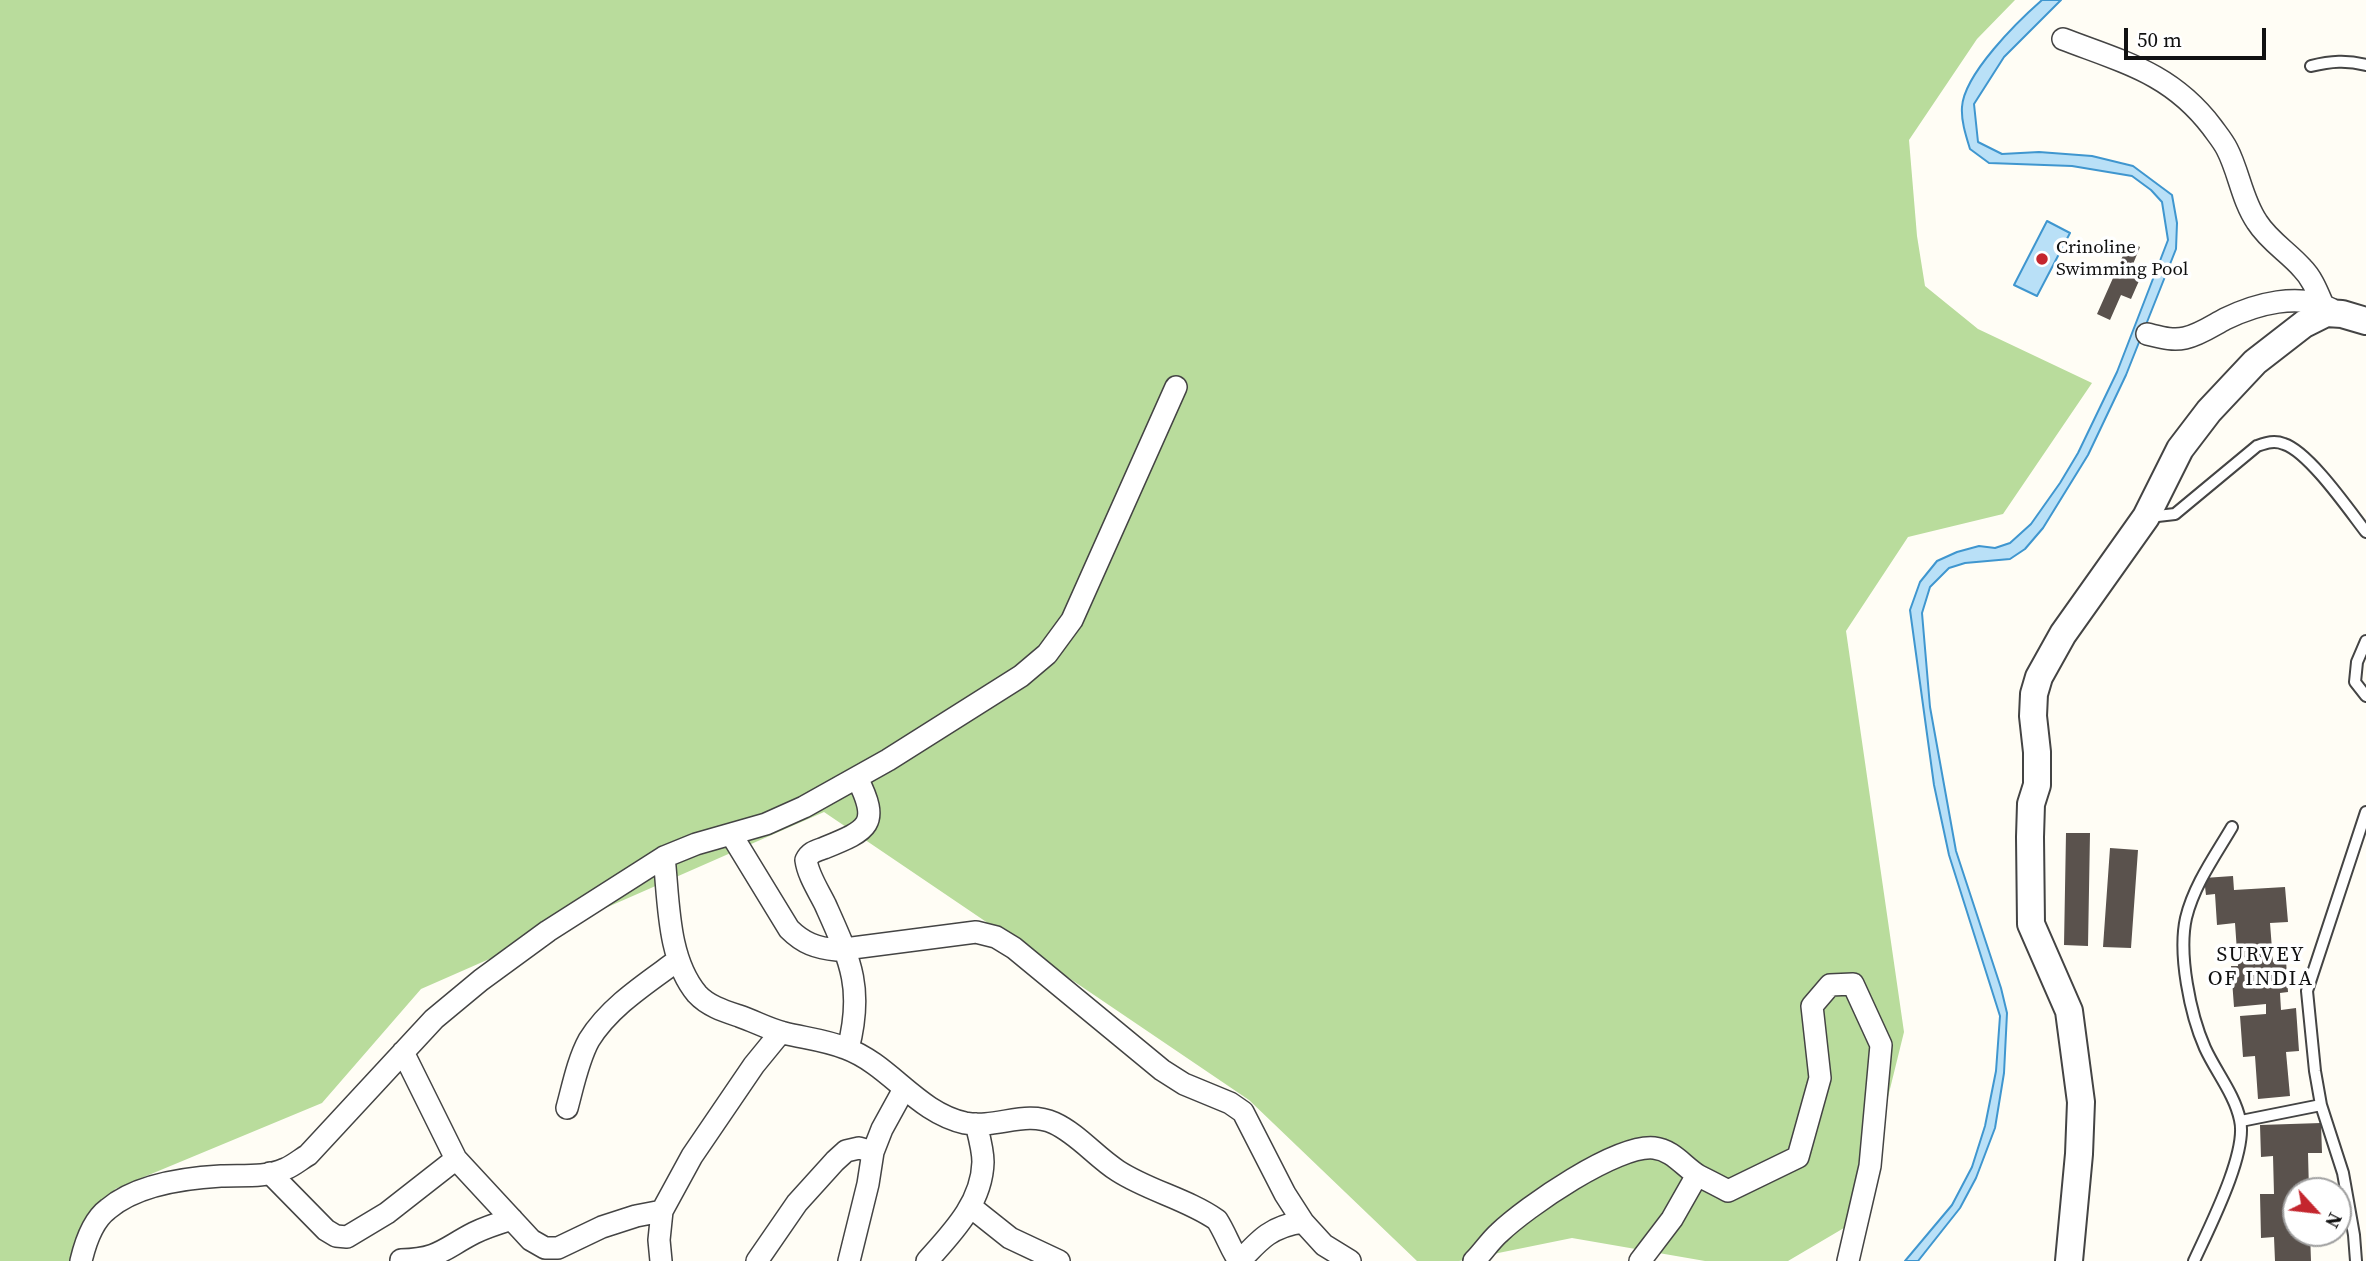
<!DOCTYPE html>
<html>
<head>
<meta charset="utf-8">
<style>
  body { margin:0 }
  #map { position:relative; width:2366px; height:1261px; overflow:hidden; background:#fffdf5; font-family:"Source Serif 4",serif }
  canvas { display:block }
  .north { position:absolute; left:2282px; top:1177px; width:70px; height:70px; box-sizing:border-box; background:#fff; border:2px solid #a0a0a0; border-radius:50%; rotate:117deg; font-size:19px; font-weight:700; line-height:28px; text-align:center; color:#111 }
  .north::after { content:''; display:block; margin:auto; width:24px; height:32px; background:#c4262e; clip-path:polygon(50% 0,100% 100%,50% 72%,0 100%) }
  .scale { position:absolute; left:2124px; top:28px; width:142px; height:32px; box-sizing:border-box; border:4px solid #111; border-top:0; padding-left:9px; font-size:21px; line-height:24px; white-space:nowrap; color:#111; -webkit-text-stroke:5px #fff; paint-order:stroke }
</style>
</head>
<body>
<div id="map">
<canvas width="2366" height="1261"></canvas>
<div class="north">N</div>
<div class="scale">50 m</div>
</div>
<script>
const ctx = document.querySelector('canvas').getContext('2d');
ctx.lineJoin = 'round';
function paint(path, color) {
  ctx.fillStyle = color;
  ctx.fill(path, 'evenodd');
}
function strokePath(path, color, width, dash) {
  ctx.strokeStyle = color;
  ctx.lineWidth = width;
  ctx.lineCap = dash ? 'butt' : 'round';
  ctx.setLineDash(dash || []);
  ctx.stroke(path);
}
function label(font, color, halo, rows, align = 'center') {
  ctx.font = font + ' "Source Serif 4",serif';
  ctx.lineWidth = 7;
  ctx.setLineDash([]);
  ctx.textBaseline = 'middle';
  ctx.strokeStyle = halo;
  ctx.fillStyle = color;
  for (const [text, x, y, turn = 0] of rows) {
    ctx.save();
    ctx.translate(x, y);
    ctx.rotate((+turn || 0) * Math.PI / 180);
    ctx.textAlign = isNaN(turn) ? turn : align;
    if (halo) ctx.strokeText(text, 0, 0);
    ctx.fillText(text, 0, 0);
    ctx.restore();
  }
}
paint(new Path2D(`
  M0 0H2015L1977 39 1909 140 1917 236 1925 286 1978 329 2092 383 2003 514 1908 537 1846 631 1904 1032 1872 1162 1849 1225 1788 1261H1705L1572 1238 1459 1261H1417L1249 1100 824 812 421 989 322 1103 115 1189 83 1261H0Z`), '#b9dc9c');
const water = new Path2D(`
  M2042 0H2061L2004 57 1974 104 1978 142 2002 154 2039 152 2092 156 2133 166 2172 195 2177 223 2176 249 2126 375 2088 455 2043 528 2025 549 2010 559 1965 563 1949 568 1930 587 1922 613 1930 707 1956 851 2001 988 2007 1013 2004 1073 1995 1128 1976 1178 1960 1208 1918 1261H1905L1952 1205 1972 1167 1985 1126 1996 1071 2000 1016 1949 855 1934 785 1910 610 1920 582 1937 561 1957 552 1979 546 1995 548 2010 543 2031 524 2060 483 2078 453 2117 372 2168 240 2162 202 2151 190 2132 176 2072 166 1989 163 1970 149C1966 136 1961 121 1962 107 1964 74 2018 21 2042 0Z
  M2047 221 2070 233 2037 296 2014 285Z`);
paint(water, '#b9e0f7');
strokePath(water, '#3f96cf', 2);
paint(new Path2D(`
  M2129 242 2140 247 2131 269 2142 274 2131 299 2121 295 2110 320 2097 314Z
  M2066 833H2090L2088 946 2064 945Z
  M2110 848 2138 850 2131 948 2103 947Z
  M2233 876 2234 890 2285 887 2288 922 2270 923 2273 962 2286 960 2288 992 2280 993 2281 1010 2296 1008 2299 1051 2286 1052 2290 1096 2258 1099 2255 1056 2243 1057 2240 1016 2266 1014V1004L2234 1007 2231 966H2238L2235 923 2217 925 2215 894 2206 895 2204 878Z
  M2321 1123 2322 1153H2308L2309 1191H2296V1233H2310L2311 1261H2275L2274 1237 2261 1238 2260 1194H2274L2273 1156 2261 1157 2260 1125Z`), '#5a524d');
const service = new Path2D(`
  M2311 66C2331 61 2347 60 2366 65
  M2149 517 2175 514 2257 446C2266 443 2274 440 2284 444 2309 452 2349 510 2366 532
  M2366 641 2357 662 2355 682 2366 696
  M2241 1121 2321 1105
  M2194 1261C2208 1230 2248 1153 2240 1120 2235 1095 2216 1072 2205 1048 2190 1014 2178 954 2186 918 2194 885 2215 856 2232 827
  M2356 1261 2354 1235 2343 1173 2321 1105 2315 1071 2307 991 2366 812`);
const minor = new Path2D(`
  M2063 39C2123 62 2171 73 2212 127 2217 134 2223 141 2227 149 2239 172 2242 200 2257 222 2269 241 2288 252 2302 268 2312 278 2317 291 2323 305
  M2147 334C2160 337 2172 341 2185 338 2199 335 2212 326 2225 319 2256 304 2299 292 2331 309
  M731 834 789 929C803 943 816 948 837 950L976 932 996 937 1014 948 1162 1070 1184 1084 1230 1103 1243 1112 1285 1194 1303 1222 1324 1245 1350 1261
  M664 857C669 901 667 958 697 994 708 1006 724 1011 739 1016 754 1021 768 1029 784 1033 804 1038 825 1040 845 1048 891 1065 916 1112 965 1123 996 1129 1025 1110 1054 1123 1078 1134 1096 1157 1118 1171 1149 1191 1187 1199 1217 1220 1226 1234 1230 1248 1239 1261
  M848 1049C864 987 850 960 825 904 818 890 808 875 806 860 810 852 816 851 824 848 868 830 881 825 857 778
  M403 1052 456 1159 531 1240 545 1248H558L602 1227 636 1216 662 1211
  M567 1108C573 1086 578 1060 589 1040 610 1006 647 983 678 960
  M270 1173 326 1230 336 1236 347 1237 387 1213 456 1159
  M971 1207 1010 1238 1059 1261
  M401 1260C439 1259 443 1249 474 1233 486 1227 499 1223 512 1219
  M81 1261C85 1244 93 1220 108 1209 136 1185 185 1178 221 1176 242 1175 265 1178 285 1169 293 1166 301 1159 308 1155L434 1019 481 980 548 931 664 857 696 844 766 824 804 807 888 760 1021 676 1047 654 1072 620 1176 387
  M661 1261 659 1240 662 1211 692 1156 754 1065 781 1032
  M757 1261 797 1203 835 1161 846 1151 859 1148 873 1152
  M849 1261 868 1184 873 1152 882 1129 904 1089
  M927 1261C952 1233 982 1203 983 1162 983 1150 979 1136 976 1124
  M1240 1261C1260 1239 1272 1226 1303 1222
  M1474 1261C1483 1252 1490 1241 1499 1233 1526 1207 1617 1144 1654 1148 1673 1150 1684 1167 1699 1176 1709 1181 1719 1186 1728 1191L1798 1157 1820 1078 1812 1006 1830 985 1853 984 1881 1045 1870 1166 1848 1261
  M1640 1261 1672 1219 1697 1175`);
const tertiary = new Path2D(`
  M2069 1261 2079 1154 2081 1102 2069 1011 2031 924 2030 837 2031 804 2037 785V752L2033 716 2034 694 2039 677 2063 634 2146 517 2180 449 2209 411 2255 362 2304 324 2326 313 2342 314 2366 321`);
strokePath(service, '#444', 14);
strokePath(minor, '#444', 24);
strokePath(tertiary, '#444', 30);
strokePath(service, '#fff', 10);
strokePath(minor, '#fff', 21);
strokePath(tertiary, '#fff', 26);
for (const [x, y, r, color] of [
  [2042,259,7,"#c4262e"]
]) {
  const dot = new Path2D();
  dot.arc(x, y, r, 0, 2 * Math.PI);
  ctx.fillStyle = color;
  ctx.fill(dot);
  strokePath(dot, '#fff', 2.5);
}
label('19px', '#111', '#fff', [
  ["Crinoline",2056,248],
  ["Swimming Pool",2056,270]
], 'left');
ctx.letterSpacing = '2px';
label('21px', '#111', '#fff', [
  ["SURVEY",2261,956],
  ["OF INDIA",2261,980]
]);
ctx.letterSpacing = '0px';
</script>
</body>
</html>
